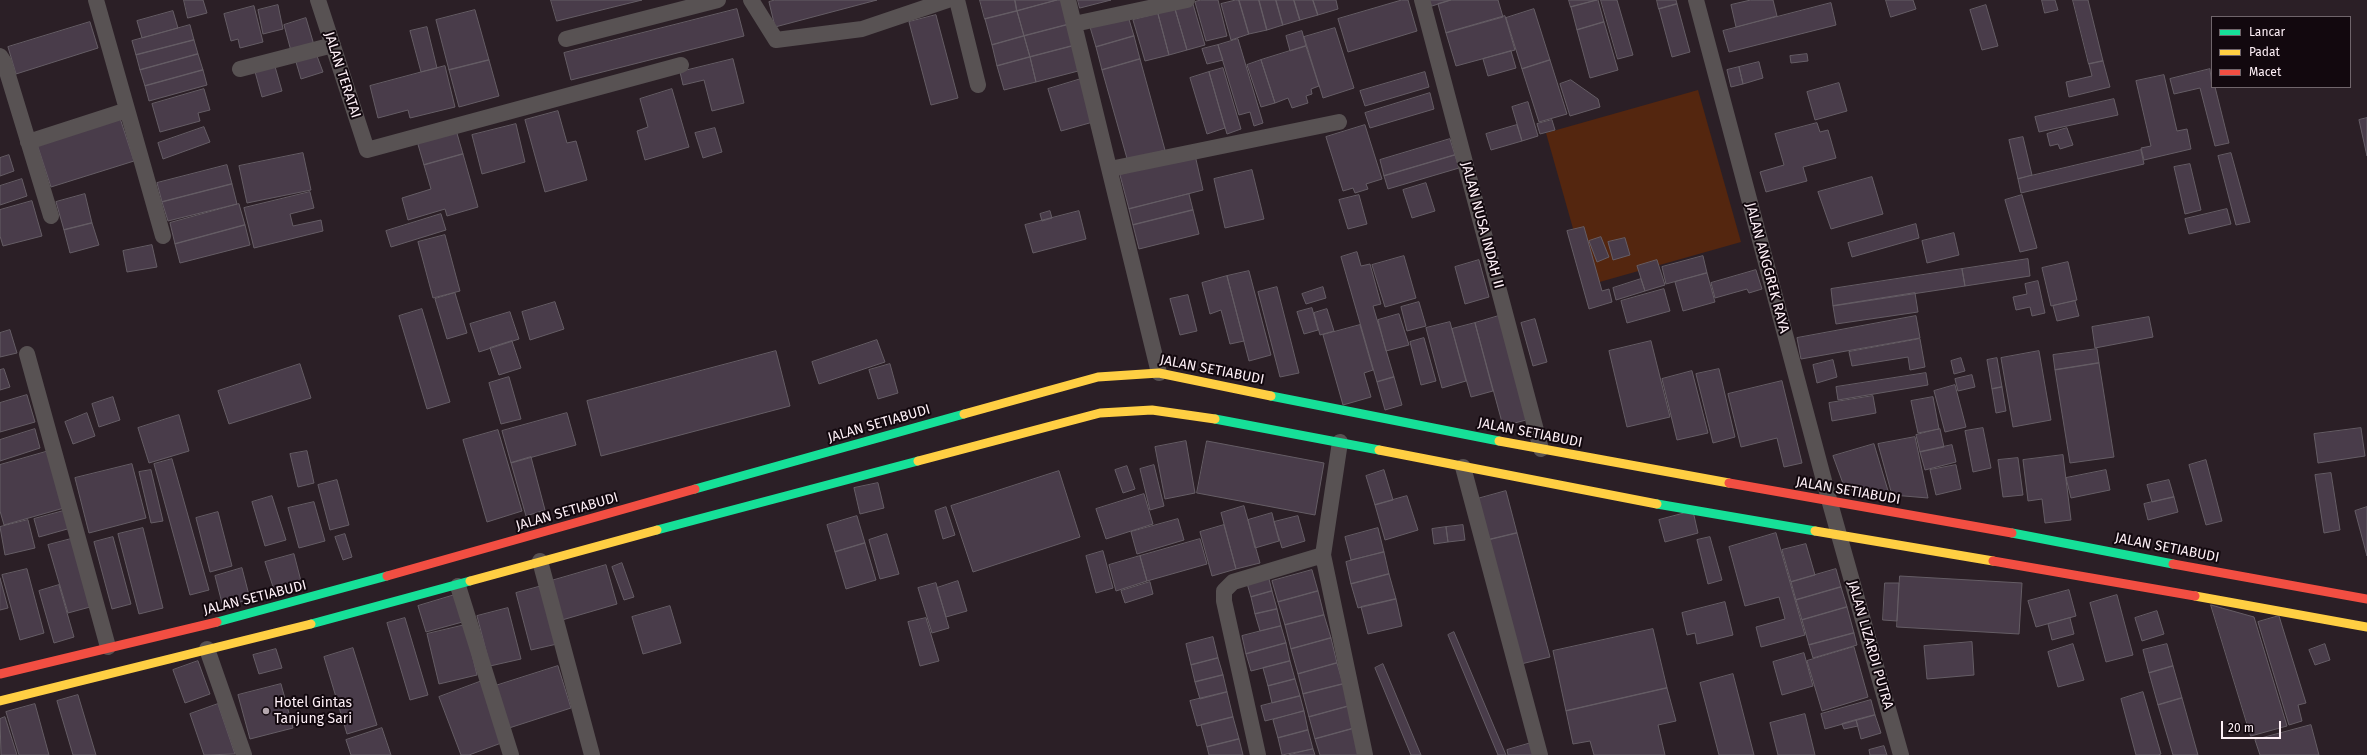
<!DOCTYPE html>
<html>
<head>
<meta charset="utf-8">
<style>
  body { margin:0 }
  #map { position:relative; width:2367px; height:755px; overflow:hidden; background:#2b1f26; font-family:"Fira Sans",sans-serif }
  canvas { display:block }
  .legend { position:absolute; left:2211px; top:16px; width:140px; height:72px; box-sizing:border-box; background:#12080e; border:1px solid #70656b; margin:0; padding:5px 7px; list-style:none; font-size:12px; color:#fef0f7 }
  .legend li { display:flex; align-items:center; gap:8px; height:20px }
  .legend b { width:20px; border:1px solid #70656b }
  .scale { position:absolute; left:2221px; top:721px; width:60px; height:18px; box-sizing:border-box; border:2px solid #fef0f7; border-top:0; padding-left:5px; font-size:12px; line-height:14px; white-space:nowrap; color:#fef0f7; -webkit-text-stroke:3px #12080e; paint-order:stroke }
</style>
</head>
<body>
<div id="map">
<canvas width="2367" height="755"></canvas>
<ul class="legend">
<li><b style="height:5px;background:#16e098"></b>Lancar</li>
<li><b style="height:5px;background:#ffcf43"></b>Padat</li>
<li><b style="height:5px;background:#f24e42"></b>Macet</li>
</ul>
<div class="scale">20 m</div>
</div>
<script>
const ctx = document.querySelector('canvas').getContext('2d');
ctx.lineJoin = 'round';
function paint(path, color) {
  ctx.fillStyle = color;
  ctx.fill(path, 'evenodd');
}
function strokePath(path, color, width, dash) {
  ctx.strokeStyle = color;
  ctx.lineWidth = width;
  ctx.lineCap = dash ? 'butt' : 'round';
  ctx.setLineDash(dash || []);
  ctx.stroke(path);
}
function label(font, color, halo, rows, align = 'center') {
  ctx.font = font + ' "Fira Sans",sans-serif';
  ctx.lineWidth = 4;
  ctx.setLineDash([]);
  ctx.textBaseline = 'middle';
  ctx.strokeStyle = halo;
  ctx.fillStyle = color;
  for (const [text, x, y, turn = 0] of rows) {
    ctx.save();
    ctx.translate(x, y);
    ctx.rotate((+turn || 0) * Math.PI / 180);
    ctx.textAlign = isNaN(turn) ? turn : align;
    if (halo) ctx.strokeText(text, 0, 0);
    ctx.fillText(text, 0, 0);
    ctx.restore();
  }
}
paint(new Path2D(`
  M1698 90 1741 242 1589 285 1546 133Z`), '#54260f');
const building = new Path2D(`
  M184 0H203L207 13 188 18Z
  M551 0H642L557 21Z
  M775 0H877L775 27 769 2Z
  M980 0H1015L1017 11 985 19Z
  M1015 0H1057L1017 11Z
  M1057 0H1063L1070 24 1024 36 1017 11Z
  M1078 0H1111L1080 8Z
  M1201 0H1218L1227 36 1206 41 1195 2Z
  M1236 0H1239L1249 34 1231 40 1221 4Z
  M1239 0H1259L1267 30 1249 34Z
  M1259 0H1276L1283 25 1267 30Z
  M1276 0H1294L1300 20 1283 25Z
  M1294 0H1313L1318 15 1300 20Z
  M1313 0H1336L1338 9 1318 15Z
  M1402 0H1408L1417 31 1348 52 1338 19Z
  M1430 0H1451L1432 6Z
  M1451 0H1498L1503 17 1446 33 1438 4Z
  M1569 0H1597L1571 7Z
  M1598 0 1604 22 1577 30 1571 7Z
  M1601 0H1617L1633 55 1618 59Z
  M1657 0H1676L1677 4 1659 9Z
  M1751 0H1773L1777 16 1736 27 1731 5Z
  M1886 0H1913L1916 9 1891 17Z
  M2042 0H2055L2058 10 2045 13Z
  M2073 0H2088L2103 61 2089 64Z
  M1831 3 1836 25 1729 52 1723 31Z
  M1193 4 1205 45 1187 50 1175 9Z
  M1677 4 1690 52 1672 57 1659 9Z
  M278 5 283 29 263 34 258 10Z
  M1986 5 1998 46 1982 50 1970 10Z
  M254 6 263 42 240 48 238 39 231 41 224 14Z
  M737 9 744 36 571 80 564 53Z
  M1175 9 1187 50 1169 55 1158 14Z
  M1534 9 1550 60 1522 69 1506 18Z
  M475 10 489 60 449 70 436 20Z
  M173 11 178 28 142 38 137 21Z
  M1017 11 1024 36 992 45 985 19Z
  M1158 14 1169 55 1145 61 1133 20Z
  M936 15 958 98 931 105 909 22Z
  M1128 16 1134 36 1096 47 1090 27Z
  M1505 16 1515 50 1456 66 1446 33Z
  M306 18 314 45 291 51 284 25Z
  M90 22 98 48 16 74 8 47Z
  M1604 22 1618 70 1590 78 1577 30Z
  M1070 24 1076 45 1030 57 1024 36Z
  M190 25 194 40 136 55 132 41Z
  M427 27 437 68 421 72 410 31Z
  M1335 28 1354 88 1323 98 1304 37Z
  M1302 31 1306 46 1290 51 1286 36Z
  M1024 36 1030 57 997 66 992 45Z
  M1134 36 1140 59 1102 70 1096 47Z
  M1238 39 1263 123 1254 126 1250 112 1239 115 1218 45Z
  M194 40 198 54 140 70 136 55Z
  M1076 45 1082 70 1036 82 1030 57Z
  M1218 45 1223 60 1207 64 1202 49Z
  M1306 46 1319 86 1311 89 1312 94 1306 96 1308 103 1292 108 1288 98 1275 103 1261 60Z
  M1511 51 1516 68 1488 76 1483 59Z
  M198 54 203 70 145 86 140 70Z
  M1807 54 1808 61 1791 63 1790 56Z
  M317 56 323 72 301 79 296 62Z
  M1030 57 1036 82 1004 90 997 66Z
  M733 59 744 103 712 111 704 80 683 85 680 72Z
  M1140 59 1165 150 1128 162 1102 70Z
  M489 60 499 96 459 107 449 70Z
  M1261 60 1275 103 1261 107 1247 65Z
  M1550 60 1567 114 1539 122 1522 69Z
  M2103 61 2110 87 2069 97 2066 82 2092 76 2089 64Z
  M1759 62 1763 78 1743 84 1739 67Z
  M274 63 282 91 262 97 254 68Z
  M445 66 455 107 410 118 408 110 378 118 370 86Z
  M1739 67 1743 84 1731 87 1727 70Z
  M1223 68 1241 129 1227 134 1209 72Z
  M2210 69 2212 87H2215L2229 143 2215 146 2200 88 2174 94 2170 79Z
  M203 70 207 85 149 101 145 86Z
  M1209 72 1225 128 1207 134 1190 78Z
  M1425 72 1429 87 1365 106 1360 91Z
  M2164 75 2177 131 2187 129 2191 149 2144 160 2141 148 2151 146 2136 81Z
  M1081 79 1093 122 1061 131 1048 89Z
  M1571 80 1598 99 1600 107 1570 116 1560 84Z
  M1839 83 1847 111 1815 120 1807 92Z
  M204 89 210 110 198 113 200 121 160 132 152 104Z
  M672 89 689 147 645 160 637 131 648 127 640 99Z
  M1430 93 1434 109 1370 128 1365 113Z
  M2114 99 2118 115 2039 132 2035 117Z
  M1528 102 1538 136 1522 141 1512 107Z
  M558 111 567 143 576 141 587 180 545 192 525 120Z
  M119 115 134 161 51 187 36 141Z
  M2367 118V156L2359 120Z
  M1552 120 1555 130 1540 134 1537 124Z
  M1817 123 1820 132 1828 130 1836 158 1803 167 1807 181 1766 192 1760 172 1784 165 1775 134Z
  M516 124 525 162 482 174 472 135Z
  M1365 125 1382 179 1366 184 1368 189 1355 193 1353 188 1343 191 1326 137Z
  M1517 125 1522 141 1491 150 1486 134Z
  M204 127 210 142 163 159 158 143Z
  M715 128 722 152 703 158 695 133Z
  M2067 128 2073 145 2060 149 2058 144 2050 146 2047 134Z
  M456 130 463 154 424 165 417 141Z
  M2023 137 2032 175 2018 179 2009 140Z
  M1450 139 1455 155 1384 176 1380 160Z
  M2141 150 2144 164 2021 193 2018 179Z
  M303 153 311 190 247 203 239 166Z
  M2231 153 2250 222 2236 225 2218 156Z
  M463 154 478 207 447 216 445 209 408 220 402 198 431 189 424 165Z
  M9 155 14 171 0 176V158Z
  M1195 155 1203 190 1129 209 1120 175Z
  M1455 155 1459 168 1388 189 1384 176Z
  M2190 164 2201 210 2185 214 2174 167Z
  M227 165 232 184 162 202 157 183Z
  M1252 170 1264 219 1225 228 1214 179Z
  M1872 177 1883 214 1831 229 1818 192Z
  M22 179 27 196 0 205V186Z
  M1426 183 1435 211 1412 218 1403 190Z
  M232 184 237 204 168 221 162 202Z
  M310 192 314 208 290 214 293 226 321 220 323 231 254 248 244 208Z
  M85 194 92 223 64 230 56 202Z
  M1189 194 1193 210 1133 225 1129 209Z
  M1359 195 1367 224 1348 229 1339 200Z
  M2022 195 2037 248 2020 252 2005 200Z
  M32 201 42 236 3 246 0 236V210Z
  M239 204 245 225 175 244 170 223Z
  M2227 209 2231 224 2189 234 2185 219Z
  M1193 210 1199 234 1139 249 1133 225Z
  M1050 211 1052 218 1042 221 1040 214Z
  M1079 211 1086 239 1033 253 1025 225Z
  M441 214 446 230 391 247 386 231Z
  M92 223 99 245 70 253 64 230Z
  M1916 224 1919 238 1852 257 1848 243Z
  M245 225 250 245 180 263 175 244Z
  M1584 227 1602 291 1609 289 1612 302 1589 309 1567 231Z
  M1954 233 1959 255 1927 263 1922 241Z
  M445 235 460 291 433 298 418 242Z
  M1601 237 1609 257 1597 262 1589 241Z
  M1625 238 1630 255 1613 260 1608 242Z
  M152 245 157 267 127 272 123 251Z
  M1357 252 1361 266 1370 264 1381 304 1373 306 1394 377 1377 382 1341 257Z
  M1404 256 1416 298 1385 307 1372 265Z
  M1703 256 1707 273 1666 284 1662 267Z
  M2028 259 2030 276 1965 286 1962 269Z
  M1479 260 1489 297 1465 304 1455 267Z
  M1657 260 1665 285 1645 291 1637 266Z
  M2068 262 2077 300 2051 306 2042 268Z
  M1962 269 1965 286 1833 306 1831 289Z
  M1756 270 1762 289 1749 293 1747 289 1715 298 1711 283Z
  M1249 271 1271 355 1249 361 1227 276Z
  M1707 273 1715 302 1683 311 1675 282Z
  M1227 276 1244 341 1230 344 1221 310 1210 314 1202 283Z
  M1641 279 1645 291 1616 300 1613 288Z
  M2038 281 2045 313 2032 316 2030 307 2016 310 2013 297 2027 294 2025 284Z
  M1277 287 1299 373 1280 377 1258 292Z
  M1323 287 1326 298 1306 304 1302 294Z
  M1664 289 1670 311 1627 323 1621 301Z
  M455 293 467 333 447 339 435 299Z
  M1915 293 1918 312 1836 324 1833 306Z
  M1188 295 1197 331 1180 335 1170 299Z
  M2075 301 2079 316 2057 321 2053 306Z
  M555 302 564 329 530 340 522 312Z
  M1419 302 1426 326 1407 331 1401 307Z
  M1312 308 1318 330 1304 334 1297 312Z
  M422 309 450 402 427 409 399 316Z
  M1327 309 1334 331 1320 335 1314 313Z
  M510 312 519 339 479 352 470 324Z
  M1399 314 1409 345 1386 351 1378 320Z
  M1502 315 1530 419 1503 426 1475 323Z
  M1916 316 1920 338 1801 359 1797 338Z
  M2149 317 2153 337 2095 348 2092 327Z
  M1535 319 1547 362 1533 366 1521 323Z
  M1450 322 1466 381 1442 388 1426 328Z
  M1475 323 1493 391 1471 397 1452 329Z
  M1360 325 1373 370 1364 373 1371 397 1343 405 1323 335Z
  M10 330 17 353 0 357V333Z
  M1424 338 1436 381 1421 385 1410 342Z
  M1920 339 1925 367 1910 370 1908 357 1852 366 1849 352Z
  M877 340 885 362 819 384 812 362Z
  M512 341 521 368 499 375 490 348Z
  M1651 341 1670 417 1627 427 1609 351Z
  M2097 349 2099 363 2055 370 2053 355Z
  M776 351 790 406 601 456 587 401Z
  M2039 351 2051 420 2013 427 2001 358Z
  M1961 358 1965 371 1954 374 1951 361Z
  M1997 358 2002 387 1992 389 1987 360Z
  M1833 360 1837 377 1817 383 1813 365Z
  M2099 363 2114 457 2070 463 2055 370Z
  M300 364 311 398 229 424 218 391Z
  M890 364 898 393 878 399 869 370Z
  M4 369 10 387 0 390V370Z
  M1719 369 1735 437 1713 443 1696 374Z
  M1692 371 1708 433 1677 440 1662 379Z
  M1926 373 1928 385 1838 400 1836 387Z
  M1972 375 1975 387 1958 391 1955 379Z
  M509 377 521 419 501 424 489 383Z
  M1394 377 1402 405 1385 410 1377 382Z
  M1782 381 1802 463 1784 467 1777 438 1741 447 1728 394Z
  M1955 385 1966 427 1945 432 1934 391Z
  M2002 387 2006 411 1996 413 1992 389Z
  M27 395 35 422 0 432V403Z
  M1873 396 1876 413 1832 421 1829 403Z
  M113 397 120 420 99 427 92 404Z
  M1933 397 1939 429 1918 433 1911 401Z
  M87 413 95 436 73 444 65 422Z
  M567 413 576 445 511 463 502 431Z
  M179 415 189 451 149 463 138 428Z
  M1983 428 1991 468 1973 472 1965 431Z
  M2361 428 2365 456 2318 463 2314 434Z
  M35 429 40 448 0 461V440Z
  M1940 429 1944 447 1920 452 1916 435Z
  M498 430 522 511 487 522 463 440Z
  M1915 437 1928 498 1892 495 1878 444Z
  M1186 441 1195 493 1165 499 1155 447Z
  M1207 441 1324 463 1315 515 1197 493Z
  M1874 444 1889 494 1845 489 1833 456Z
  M1952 445 1956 462 1925 470 1920 452Z
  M49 451 64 508 4 525 0 511V465Z
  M307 451 314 483 298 487 290 454Z
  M2063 455 2071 520 2045 523 2042 499 2028 501 2023 460Z
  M531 457 545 510 526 516 511 463Z
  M2018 458 2023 495 2003 497 1998 460Z
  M172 459 209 590 190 595 154 464Z
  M2206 460 2222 521 2206 525 2189 465Z
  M132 464 146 518 89 533 75 478Z
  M1154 465 1164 506 1150 510 1140 469Z
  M1956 465 1961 489 1936 495 1930 470Z
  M1127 466 1135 489 1123 493 1115 470Z
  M151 470 163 521 151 523 139 472Z
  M1384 470 1393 500 1375 505 1366 476Z
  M2106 470 2110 490 2071 498 2066 478Z
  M1059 471 1080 537 973 572 951 506Z
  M2331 473 2340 530 2324 533 2315 475Z
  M337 480 349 525 330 530 318 485Z
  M2169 480 2174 497 2152 502 2147 485Z
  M878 483 884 508 860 514 854 488Z
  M1506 491 1517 533 1488 540 1477 499Z
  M1144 494 1153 524 1106 539 1096 509Z
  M272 496 286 540 265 546 252 502Z
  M1407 496 1418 530 1385 540 1375 505Z
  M2174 497 2178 512 2148 520 2144 504Z
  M314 502 325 541 299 548 288 508Z
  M1244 506 1260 563 1236 569 1221 513Z
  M946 507 955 535 943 539 935 511Z
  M2367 507V556L2355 511Z
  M67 510 71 528 39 537 34 519Z
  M1693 511 1698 533 1665 542 1659 520Z
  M218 512 232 566 210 572 196 518Z
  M1272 513 1279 541 1255 548 1248 520Z
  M857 516 865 543 835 552 827 525Z
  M1298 516 1305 541 1282 548 1274 522Z
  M1178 519 1184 540 1137 554 1131 532Z
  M28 520 35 548 5 555 0 527Z
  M1224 525 1236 569 1212 576 1200 532Z
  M1463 525 1465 540 1448 542 1446 527Z
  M1446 527 1448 542 1434 544 1432 529Z
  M143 528 163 608 139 614 118 534Z
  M1378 528 1384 552 1351 560 1345 537Z
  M1517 533 1550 657 1521 664 1488 540Z
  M1776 533 1805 635 1761 647 1756 627 1785 619 1779 597 1745 606 1729 547Z
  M345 534 352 557 343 560 335 537Z
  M887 534 899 574 880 579 869 540Z
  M113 537 131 604 112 609 94 542Z
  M1710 537 1722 580 1708 584 1697 540Z
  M71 539 90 607 68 613 48 545Z
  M1200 539 1207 564 1147 581 1140 556Z
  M865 543 876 580 846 589 835 552Z
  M1806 544 1815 575 1791 582 1782 550Z
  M1103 551 1113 588 1096 593 1086 556Z
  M1384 552 1389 574 1351 584 1346 562Z
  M294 554 302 585 275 593 265 562Z
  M1140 556 1147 581 1116 591 1109 565Z
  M622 563 634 597 624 600 612 567Z
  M606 565 617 604 562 620 551 581Z
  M242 568 250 599 223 607 215 576Z
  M27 569 44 633 20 640 2 575Z
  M1836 569 1841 587 1796 600 1791 582Z
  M1312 570 1318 591 1278 602 1272 581Z
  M1389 574 1396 599 1358 608 1351 584Z
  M1268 575 1272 591 1251 597 1246 580Z
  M1900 576 2022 583 2019 634 1897 627Z
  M0 578 8 608 0 610Z
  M958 581 967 611 946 617 937 588Z
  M1150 582 1153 594 1125 603 1121 591Z
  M936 583 949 628 932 633 918 588Z
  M1885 583H1899L1897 621 1883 620Z
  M59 585 74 637 54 643 39 591Z
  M542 586 557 644 531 650 516 593Z
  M1841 587 1847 607 1802 620 1796 600Z
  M2069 590 2076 616 2036 627 2028 601Z
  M1272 591 1277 609 1255 614 1251 597Z
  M1318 591 1324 615 1285 625 1278 602Z
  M458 594 466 621 426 632 418 606Z
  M2117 595 2133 655 2106 662 2090 603Z
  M1396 599 1402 626 1368 634 1361 607Z
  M1725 602 1733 635 1697 644 1695 633 1687 635 1682 613Z
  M2211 605 2254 617 2287 726 2251 736Z
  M670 606 681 643 643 654 632 617Z
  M1847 607 1854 633 1809 645 1802 620Z
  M508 608 521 659 490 666 477 616Z
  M1277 609 1281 626 1260 631 1255 614Z
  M2157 611 2164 634 2142 641 2135 618Z
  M1324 615 1331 638 1291 649 1285 625Z
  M2279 616 2306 703 2298 705 2302 721 2289 725 2258 622Z
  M405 618 428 695 410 700 387 623Z
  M926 618 939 661 920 666 908 622Z
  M2070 618 2074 634 2052 640 2048 624Z
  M465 625 477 675 439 684 427 634Z
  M1281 626 1286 643 1246 654 1242 636Z
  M1653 629 1667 688 1566 711 1553 651Z
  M1454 632 1506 755H1498L1448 635Z
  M1854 633 1857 645 1813 658 1809 645Z
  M1213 637 1218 658 1191 665 1186 644Z
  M1331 638 1337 663 1298 674 1291 649Z
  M1972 642 1974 675 1927 679 1924 646Z
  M1286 643 1290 661 1251 671 1246 654Z
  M2073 644 2084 680 2058 687 2048 652Z
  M2167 644 2173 666 2149 673 2143 650Z
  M2325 644 2330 660 2315 665 2309 650Z
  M1854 647 1868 697 1822 711 1807 661Z
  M353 648 377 725 347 734 324 657Z
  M276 649 282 668 259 674 253 655Z
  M1804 653 1813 686 1782 695 1773 662Z
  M1218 658 1223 675 1195 682 1191 665Z
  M198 661 210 694 185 703 173 670Z
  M1290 661 1295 679 1268 686 1263 668Z
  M1337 663 1343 684 1303 694 1298 674Z
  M1383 664 1421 755H1411L1375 668Z
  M558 666 571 708 506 729 492 687Z
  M2173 666 2182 698 2158 705 2149 673Z
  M1733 674 1754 755H1719L1700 683Z
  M1223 675 1227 692 1200 699 1195 682Z
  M1295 679 1300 696 1272 703 1268 686Z
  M482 681 504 742 469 755H461L439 697Z
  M281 684 293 728 250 739 238 695Z
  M1343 684 1349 706 1309 717 1303 694Z
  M1667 688 1676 721 1658 725 1665 755H1594L1590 741 1573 744 1566 711Z
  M1227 692 1233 717 1197 726 1190 701Z
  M2143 692 2161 754 2158 755H2136L2121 699Z
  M78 695 96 755H73L57 701Z
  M1300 696 1304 711 1265 721 1261 706Z
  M2182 698 2198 755H2173L2158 705Z
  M1871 700 1875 715 1825 729 1821 714Z
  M35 704 49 755H19L6 712Z
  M218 704 235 754 204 755 190 714Z
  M1349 706 1355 728 1315 739 1309 717Z
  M1304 711 1308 730 1278 738 1273 720Z
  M1805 714 1815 755H1778L1770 723Z
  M1875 715 1881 733 1861 739 1856 720Z
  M5 717 17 755H1L0 719Z
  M1233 717 1239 739 1207 747 1201 725Z
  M1856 720 1858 726 1844 729 1842 724Z
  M2311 725 2319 755H2260L2255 740Z
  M382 728 391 755H351L346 740Z
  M1355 728 1362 755H1320L1315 739Z
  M1308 730 1313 749 1282 755 1278 738Z
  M1239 739 1243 755H1209L1207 747Z
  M1531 743 1535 755H1508L1507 750Z
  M1884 746 1887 755H1870L1869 750Z
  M1313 749 1315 755H1289Z`);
paint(building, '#493c4a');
strokePath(building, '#655d65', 1);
strokePath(new Path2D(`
  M96 0 163 236
  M318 0 367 150 681 65
  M751 0 776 40 862 29 948 0
  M957 0 978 85
  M1068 0 1159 373
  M1422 0 1541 449
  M1696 0 1830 503 1901 755
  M1074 24 1187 0
  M566 39 718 0
  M0 56 4 62 51 216
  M240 69 333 45
  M28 142 127 110
  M1110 169 1339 122
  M27 354 108 647
  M1340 442 1323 555 1365 755
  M1463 467 1540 755
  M540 561 592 755
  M458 586 511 755
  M207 649 244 755
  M1258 755 1224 601V591L1233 582 1323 555`), '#585253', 16);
strokePath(new Path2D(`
  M1271 396 1499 441
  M1215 419 1379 450
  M695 489 964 414
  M1657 504 1815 531
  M657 530 918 461
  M2012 533 2173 564
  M217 622 387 576
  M311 624 470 581`), '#16e098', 9);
strokePath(new Path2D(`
  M964 414 1098 377 1159 373 1271 396
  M1499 441 1729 483
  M1379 450 1657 504
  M918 461 1100 413 1152 410 1215 419
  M1815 531 1993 561
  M470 581 657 530
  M2195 596 2367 627
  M0 701 311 624`), '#ffcf43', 9);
strokePath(new Path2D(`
  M1729 483 2012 533
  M1993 561 2195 596
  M2173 564 2367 599
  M387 576 695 489
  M0 674 217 622`), '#f24e42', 9);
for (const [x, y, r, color] of [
  [266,711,4,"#b4a7ae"]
]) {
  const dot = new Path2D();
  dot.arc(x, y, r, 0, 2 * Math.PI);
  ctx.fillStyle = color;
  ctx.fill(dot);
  strokePath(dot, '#12080e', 1.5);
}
label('14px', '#fef0f7', '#12080e', [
  ["JALAN TERATAI",342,75,72],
  ["JALAN NUSA INDAH II",1482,225,75],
  ["JALAN ANGGREK RAYA",1767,268,75],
  ["JALAN SETIABUDI",1212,370,11],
  ["JALAN SETIABUDI",879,424,-16],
  ["JALAN SETIABUDI",1530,433,11],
  ["JALAN SETIABUDI",1848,491,10],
  ["JALAN SETIABUDI",567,512,-16],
  ["JALAN SETIABUDI",2167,548,11],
  ["JALAN SETIABUDI",255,598,-14],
  ["JALAN LIZARDI PUTRA",1870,645,74]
]);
label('14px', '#fef0f7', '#12080e', [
  ["Hotel Gintas",274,703],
  ["Tanjung Sari",274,719]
], 'left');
</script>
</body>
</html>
